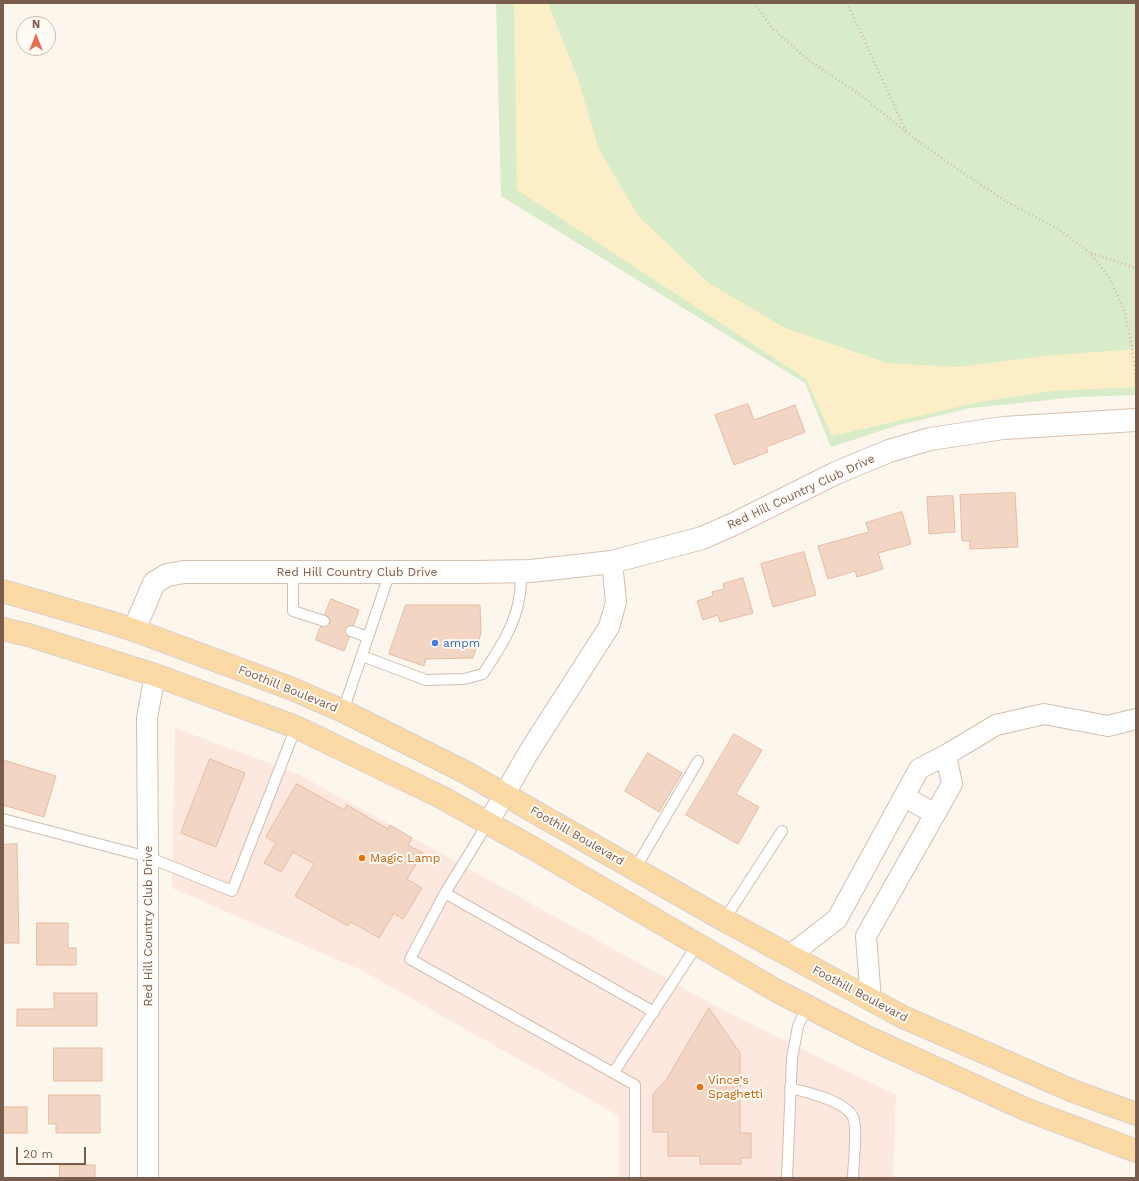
<!DOCTYPE html>
<html>
<head>
<meta charset="utf-8">
<style>
  body { margin:0 }
  #map { position:relative; width:1139px; height:1181px; overflow:hidden; background:#fdf6ec; font-family:"Work Sans",sans-serif }
  canvas { display:block }
  .frame { position:absolute; inset:0; border:4px solid #7a5c4d; pointer-events:none }
  .north { position:absolute; left:16px; top:16px; width:40px; height:40px; box-sizing:border-box; background:#fffaf3; border:1px solid #cabbb1; border-radius:50%; rotate:0deg; font-size:11px; font-weight:700; line-height:16px; text-align:center; color:#7a5c4d }
  .north::after { content:''; display:block; margin:auto; width:14px; height:18px; background:#e76f51; clip-path:polygon(50% 0,100% 100%,50% 72%,0 100%) }
  .scale { position:absolute; left:16px; top:1147px; width:70px; height:18px; box-sizing:border-box; border:2px solid #7a5c4d; border-top:0; padding-left:5px; font-size:12px; line-height:14px; white-space:nowrap; color:#7a5c4d; -webkit-text-stroke:3px #fffaf3; paint-order:stroke }
</style>
</head>
<body>
<div id="map">
<canvas width="1139" height="1181"></canvas>
<div class="frame"></div>
<div class="north">N</div>
<div class="scale">20 m</div>
</div>
<script>
const ctx = document.querySelector('canvas').getContext('2d');
ctx.lineJoin = 'round';
function paint(path, color) {
  ctx.fillStyle = color;
  ctx.fill(path, 'evenodd');
}
function strokePath(path, color, width, dash) {
  ctx.strokeStyle = color;
  ctx.lineWidth = width;
  ctx.lineCap = dash ? 'butt' : 'round';
  ctx.setLineDash(dash || []);
  ctx.stroke(path);
}
function label(font, color, halo, rows, align = 'center') {
  ctx.font = font + ' "Work Sans",sans-serif';
  ctx.lineWidth = 4;
  ctx.setLineDash([]);
  ctx.textBaseline = 'middle';
  ctx.strokeStyle = halo;
  ctx.fillStyle = color;
  for (const [text, x, y, turn = 0] of rows) {
    ctx.save();
    ctx.translate(x, y);
    ctx.rotate((+turn || 0) * Math.PI / 180);
    ctx.textAlign = isNaN(turn) ? turn : align;
    if (halo) ctx.strokeText(text, 0, 0);
    ctx.fillText(text, 0, 0);
    ctx.restore();
  }
}
paint(new Path2D(`
  M175 728 298 774 723 1010 896 1095 893 1178H619V1116L361 970 172 888Z`), '#fde8e0');
paint(new Path2D(`
  M496 3H1136V395L1078 397 971 408 899 425 831 447 805 383 501 196Z`), '#d8ecc9');
paint(new Path2D(`
  M514 3H548L577 76 599 149 639 217 709 283 785 328 887 363 955 367 1053 355 1136 349V387L1053 391 980 402 832 436 806 379 517 190Z`), '#fcefc7');
const building = new Path2D(`
  M748 404 754 420 795 405 805 432 766 447 768 452 734 465 715 415Z
  M1015 493 1018 547 970 549V541H962L960 495Z
  M953 496 955 532 929 534 927 497Z
  M902 512 911 544 878 553 883 569 857 577 855 571 828 579 818 546 869 532 866 523Z
  M804 552 816 595 773 607 761 564Z
  M743 578 753 613 720 622 718 615 703 620 697 601 713 596 712 592 724 589 723 584Z
  M331 599 359 610 344 651 316 640Z
  M406 605H480L481 633 473 658 426 659 424 666 389 654Z
  M734 734 762 750 736 794 759 807 738 844 686 815Z
  M648 753 682 773 659 812 625 791Z
  M210 759 245 773 216 847 181 833Z
  M3 760 56 776 44 817 3 805Z
  M297 784 344 810 347 805 388 829 390 825 412 838 408 845 423 853 407 879 422 888 403 919 394 913 379 938 351 922 348 926 295 896 314 864 293 852 281 872 264 863 276 843 266 837Z
  M17 844 19 943H3V845Z
  M37 923H68V948H76V965H37Z
  M54 993H97V1026H17V1009H54Z
  M709 1008 740 1053V1133H751V1158H741V1164H700V1156H668V1132H653V1094L666 1080Z
  M54 1048H102V1081H54Z
  M49 1095H100V1133H56V1124H49Z
  M3 1107H27V1133H3Z
  M60 1165H95V1178H60Z`);
paint(building, '#f3d5c3');
strokePath(building, '#e6bba3', 1);
const lane = new Path2D(`
  M293 572V611L324 621
  M351 631 368 637
  M362 656 426 680 464 679 483 674C498 651 515 626 519 599 521 590 521 580 521 571
  M343 711 390 572
  M3 819 148 857 232 891 296 727
  M488 823 445 893 410 959 635 1085V1178
  M635 869 698 761
  M445 893 654 1012
  M724 920 782 831
  M614 1072 697 945
  M790 1088C807 1092 845 1101 853 1117 858 1127 853 1165 853 1178
  M787 1178 792 1058 798 1026 807 1007`);
const street = new Path2D(`
  M905 797 935 814
  M488 823 530 750 609 627 616 602 612 562
  M789 956 837 919 919 769 946 755 996 725 1044 714 1108 726 1136 719
  M871 1000 866 936 952 784 946 755
  M148 1178V857L147 718 155 675`);
const secondary = new Path2D(`
  M134 630 154 583 167 575 184 572H475L531 571 612 562 702 538 736 523 836 473 889 451 930 439 1003 428 1136 420`);
const primary = new Path2D(`
  M3 591 109 622 134 630 290 688 343 711 465 772 724 920 903 1017 1073 1091 1136 1114
  M3 629 28 635 155 675 296 727 441 797 531 847 777 991 867 1037 1025 1109 1136 1151`);
strokePath(lane, '#d1beb0', 12);
strokePath(street, '#d1beb0', 22);
strokePath(secondary, '#d6c0b0', 24);
strokePath(primary, '#dad1cd', 24);
strokePath(new Path2D(`
  M754 3 773 29 807 59 862 96 906 132 947 162 1007 202 1058 229 1090 253 1109 277 1124 310 1132 346 1136 381
  M847 3 906 131
  M1091 253 1136 268`), '#d9b8a5', 2.5, [1, 3]);
strokePath(lane, '#fff', 10);
strokePath(street, '#fff', 20);
strokePath(secondary, '#fff', 22);
strokePath(primary, '#fbd9a5', 22);
for (const [x, y, r, color] of [
  [435,643,4,"#3f7fe0"],
  [362,858,4,"#e8710a"],
  [700,1087,4,"#e8710a"]
]) {
  const dot = new Path2D();
  dot.arc(x, y, r, 0, 2 * Math.PI);
  ctx.fillStyle = color;
  ctx.fill(dot);
  strokePath(dot, '#fffaf3', 1.5);
}
label('12px', '#7a5c4d', '#fffaf3', [
  ["Red Hill Country Club Drive",801,492,-25],
  ["Red Hill Country Club Drive",357,572],
  ["Foothill Boulevard",288,689,22],
  ["Foothill Boulevard",577,836,30],
  ["Red Hill Country Club Drive",148,926,-90],
  ["Foothill Boulevard",860,994,28]
]);
label('12px', '#366cbe', '#fffaf3', [
  ["ampm",443,643]
], 'left');
label('12px', '#c56008', '#fffaf3', [
  ["Magic Lamp",370,858],
  ["Vince's",708,1080],
  ["Spaghetti",708,1094]
], 'left');
</script>
</body>
</html>
